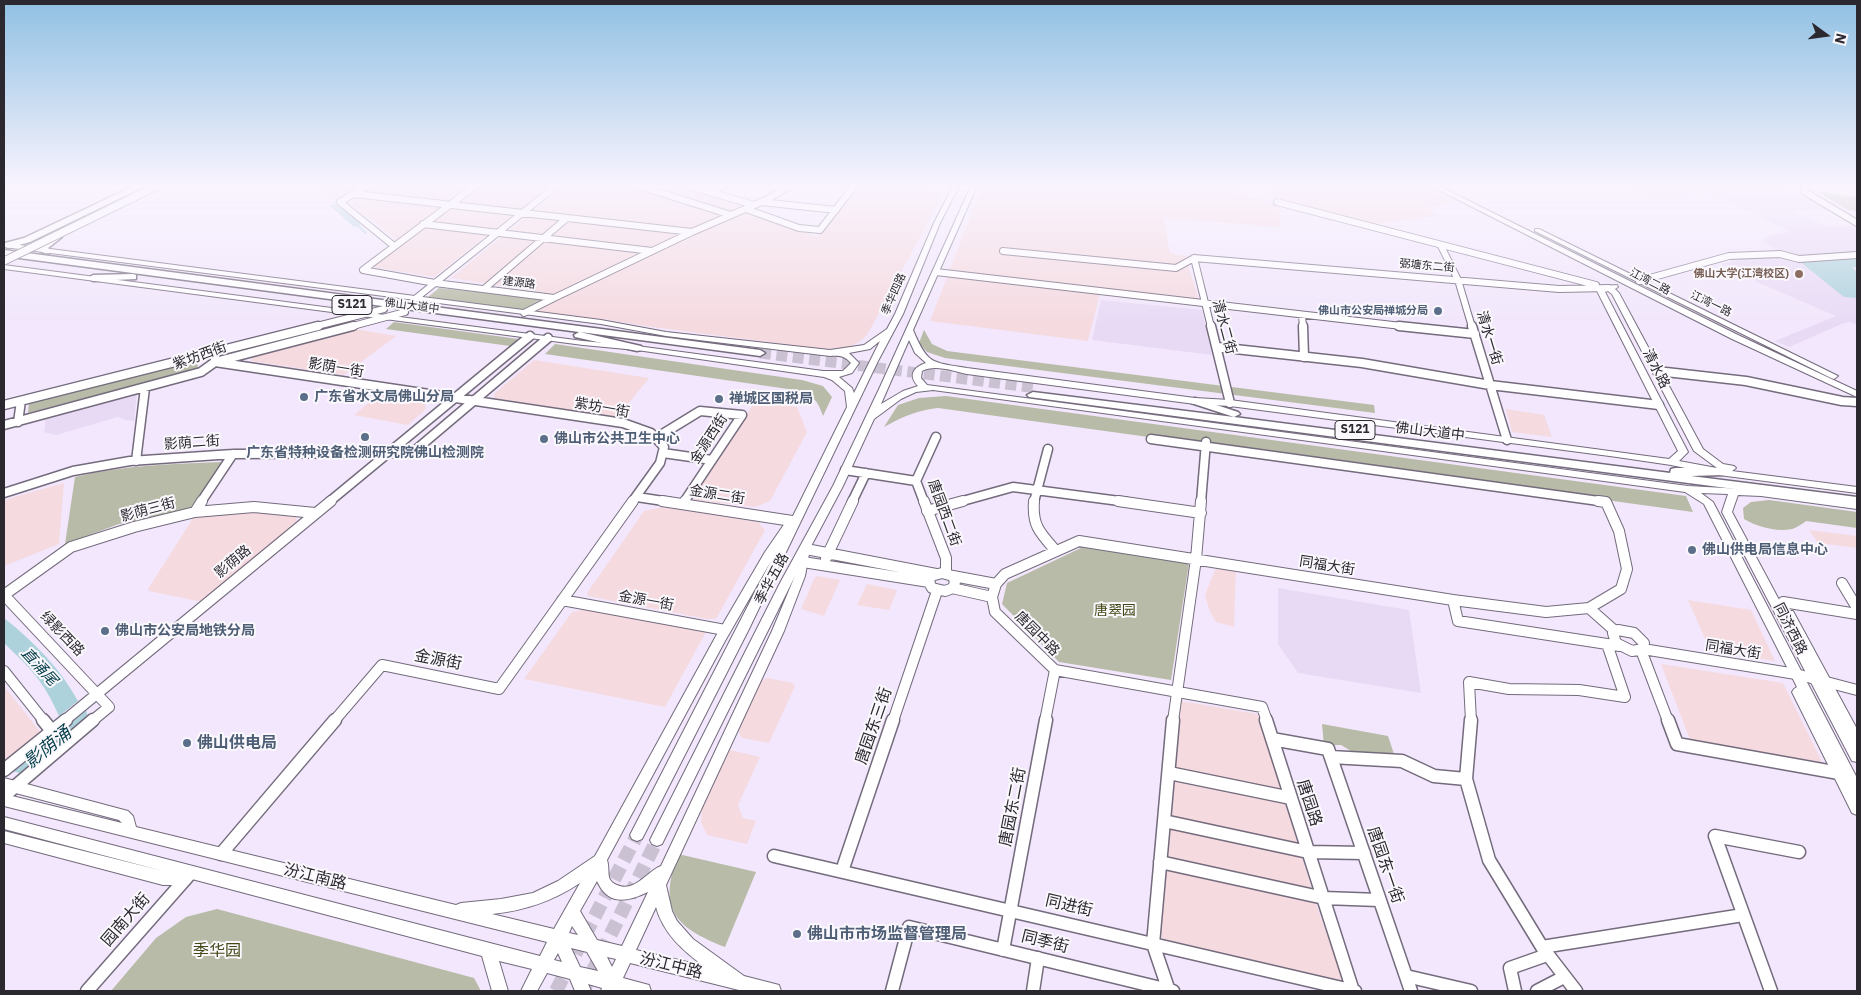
<!DOCTYPE html>
<html>
<head>
<meta charset="utf-8">
<style>
  body { margin:0 }
  #map { position:relative; width:1861px; height:995px; overflow:hidden; background:#f2e7fc; font-family:"IBM Plex Sans",sans-serif }
  canvas { display:block }
  .frame { position:absolute; inset:0; border:5px solid #2c2830; pointer-events:none }
  .north { position:absolute; left:1801px; top:10px; width:50px; height:50px; -webkit-text-stroke:4px #faf8fc; paint-order:stroke; rotate:104deg; font-size:14px; font-weight:700; line-height:20px; text-align:center; color:#2c2830 }
  .north::after { content:''; display:block; margin:auto; width:18px; height:22px; background:#2c2830; clip-path:polygon(50% 0,100% 100%,50% 72%,0 100%) }
</style>
</head>
<body>
<div id="map">
<canvas width="1861" height="995"></canvas>
<div class="frame"></div>
<div class="north">N</div>
</div>
<script>
const ctx = document.querySelector('canvas').getContext('2d');
ctx.lineJoin = 'round';
function paint(path, color) {
  ctx.fillStyle = color;
  ctx.fill(path, 'evenodd');
}
function strokePath(path, color, width, dash) {
  ctx.strokeStyle = color;
  ctx.lineWidth = width;
  ctx.lineCap = dash ? 'butt' : 'round';
  ctx.setLineDash(dash || []);
  ctx.stroke(path);
}
function label(font, color, halo, rows, align = 'center') {
  ctx.font = font + ' "IBM Plex Sans","Noto Sans SC",sans-serif';
  ctx.lineWidth = 4;
  ctx.setLineDash([]);
  ctx.textBaseline = 'middle';
  ctx.strokeStyle = halo;
  ctx.fillStyle = color;
  for (const [text, x, y, turn = 0] of rows) {
    ctx.save();
    ctx.translate(x, y);
    ctx.rotate((+turn || 0) * Math.PI / 180);
    ctx.textAlign = isNaN(turn) ? turn : align;
    if (halo) ctx.strokeText(text, 0, 0);
    ctx.fillText(text, 0, 0);
    ctx.restore();
  }
}
paint(new Path2D(`
  M319 186H358L336 200Z
  M373 186H542L548 188 434 277 373 267 395 238 348 202Z
  M579 186H676L741 205 553 294 451 278 559 190 571 189Z
  M859 186H893L945 191 867 335 859 342 846 348 828 349 805 347 653 327 609 320 532 311 744 211 817 237Z
  M982 186H1234L1239 194 1279 205 1281 227 1164 218 1170 253 1185 256 1200 303 1100 293 1088 341 930 321Z
  M1298 186H1426L1456 201 1426 208 1438 216 1372 224 1258 192Z
  M355 329 396 336 344 375 251 361 252 356Z
  M534 360 649 378 620 414 613 417 494 398V394Z
  M378 395 424 402 426 409 408 425 354 415Z
  M756 400 797 407 807 432 770 501 755 507 694 500 695 495Z
  M1506 409 1544 415 1552 437 1512 432Z
  M64 483 59 544 4 566V500Z
  M663 507 758 522 765 530 716 619H707L588 596 587 593 644 511Z
  M245 510 296 517 297 522 204 601H197L149 591 148 589 195 515Z
  M1809 530 1857 536V548L1818 543Z
  M1223 566 1236 568 1234 627 1216 622 1210 612 1205 595 1215 570Z
  M818 576 840 580 824 616 801 609 815 577Z
  M867 584 897 590 889 610 857 605Z
  M1688 600 1751 610 1775 661 1710 650Z
  M587 609 706 632 665 707 524 679 572 612Z
  M1661 664 1783 683 1825 768 1692 745Z
  M768 678 793 683 795 686 769 743 742 738 737 729 761 680Z
  M4 686 41 733 4 763Z
  M1181 701 1258 714 1319 913 1344 981 1163 939 1159 931Z
  M730 750 760 757 738 805 743 818 756 821 747 844 707 835 701 822 702 807Z`), '#f5dae0');
paint(new Path2D(`
  M1629 186H1776L1784 191 1800 193 1827 209 1791 211 1823 225 1832 227 1857 226V325L1850 322 1844 323 1789 347 1775 341 1836 316 1759 283 1721 264 1745 258H1778L1794 261 1762 241 1770 235 1790 232 1723 198 1710 195 1654 197Z
  M1101 300 1202 310 1212 355 1092 340Z
  M137 393 134 421 125 420 118 417 56 435 44 432 46 417Z
  M1278 588 1409 610 1421 693 1298 673 1278 644Z`), '#e8daf5');
paint(new Path2D(`
  M1816 191 1857 197V211L1848 210Z
  M439 288 549 299 527 310 428 297Z
  M394 322 518 339 510 346 386 329Z
  M924 330 932 344 947 351 1374 405 1375 413 945 358 927 352 919 343Z
  M555 344 802 380 823 386 832 397 823 416C817 398 813 396 795 390L545 354Z
  M197 361 198 369 28 413 29 402Z
  M946 396 1686 496 1693 512 938 408C918 410 902 417 884 427L898 405 919 398Z
  M222 462 190 510 119 524 65 544 75 477C123 465 173 464 222 462Z
  M1769 500 1857 512V528L1806 521C1802 524 1796 528 1792 529 1775 532 1758 527 1744 519L1743 508 1751 502Z
  M1083 547 1189 563 1171 680 1059 662 1002 604 1007 583Z
  M1322 724 1388 736 1395 757 1356 754 1341 745H1324Z
  M678 854 756 872 725 947C674 927 658 909 678 854Z
  M217 909 474 978 481 991H111L156 938 186 917Z`), '#b8bba7');
paint(new Path2D(`
  M336 204 340 205 363 224 354 227 329 205Z
  M1851 257 1857 260V267H1852L1857 273V298L1844 297 1799 261Z
  M4 618C33 641 60 668 78 701L59 716C43 680 31 669 4 643Z
  M86 710 88 717 23 774 13 771Z`), '#add2dc');
strokePath(new Path2D(`
  M357 225 366 233`), '#add2dc', 2);
strokePath(new Path2D(`
  M556 991 637 835
  M583 991 657 840`), '#cac1d3', 14, [14, 7]);
strokePath(new Path2D(`
  M760 353 1037 388`), '#cac1d3', 11, [11, 5.5]);
const minorFar3 = new Path2D(`
  M367 186 340 202 394 246
  M475 186 363 270 435 283 554 298 692 232 766 200 790 186
  M639 186 731 215
  M689 186 754 205
  M1804 186 1805 192 1857 223
  M711 192 723 186
  M354 194 692 232
  M761 202 836 210
  M1277 202 1596 285
  M746 209 799 228 820 230 854 186
  M423 224 652 251
  M1441 246 1458 280 1472 327
  M1003 251 1176 268 1194 258
  M1194 258 1559 289 1609 288
  M1194 258 1211 327
  M936 272 1410 327
  M1639 281 1729 256 1780 254 1799 259 1857 255
  M484 289 567 218
  M415 299 556 186H560
  M524 313 554 298
  M1302 315 1303 327
  M313 327 384 309
  M349 327 405 312`);
const minorFar2 = new Path2D(`
  M1211 326 1230 403
  M1303 326 1304 357
  M1399 326 1475 334
  M1472 326 1507 440
  M1217 347 1362 363 1490 385 1659 405
  M215 352V362L623 423 651 433 664 447 660 463 632 502
  M1657 371 1746 381 1842 401 1857 402
  M4 405 318 326
  M18 422 21 401
  M4 425 201 372 215 362 353 326
  M656 438 700 411 742 415 684 502
  M1151 439 1606 502
  M663 453 712 460
  M136 461 145 388
  M845 470 916 481
  M4 493 73 471 130 461 233 454 412 453 548 338
  M637 497 670 502
  M201 502 233 454
  M329 502 530 336
  M852 502 866 473
  M924 502 916 481 936 437
  M959 502 1013 487 1127 502
  M1034 502 1048 449
  M1201 502 1206 442`);
const minorFar1 = new Path2D(`
  M662 501 792 521
  M924 501 946 558V573
  M1034 501C1032 526 1040 533 1056 551
  M1118 501 1201 513
  M683 504 685 501
  M927 511 963 501
  M195 512 202 501
  M806 549 936 574
  M826 558 853 501
  M803 562 929 582
  M942 573 953 576 955 582 953 588 945 591 932 588 929 582 931 576Z
  M953 576 996 584
  M1842 583 1857 608
  M952 588 992 597
  M4 595 71 547 134 527 195 512 254 507 315 513
  M4 595 109 707 92 721
  M562 600 725 630
  M1453 600 1546 612 1589 608 1621 589 1627 569 1619 531 1606 502 1598 501
  M1783 602 1857 614
  M1589 608 1615 631
  M1618 630 1634 633 1644 643 1643 649 1632 651 1616 643 1613 633Z
  M1643 649 1796 674 1857 690
  M1641 650 1668 721
  M4 671 44 721
  M64 721 331 501
  M334 721 382 665 499 689 633 501
  M893 721 937 591
  M1045 721 1055 670
  M1173 721 1196 559 1201 501
  M1267 721 1262 707 1055 670 995 612 992 597 996 584 1005 574 1079 541 1453 600 1458 621 1620 646
  M1471 721 1469 682 1509 689 1579 690 1625 697 1607 644`);
const minor = new Path2D(`
  M43 720 52 731
  M1266 720 1353 991
  M1471 720 1466 779 1489 860 1542 947 1576 991
  M1668 720 1677 744 1839 773
  M1272 739 1328 749 1411 991
  M1331 757 1402 761 1434 776 1466 779
  M4 770 66 720
  M1169 773 1291 798
  M4 796 93 720
  M1164 821 1308 852 1364 853
  M221 854 335 720
  M774 856 1355 991
  M1160 862 1324 898 1379 900
  M842 871 893 720
  M1542 947 1743 915
  M1003 950 1046 720
  M1406 976 1471 991
  M87 991 189 875
  M892 991 909 927 1173 991
  M1033 991 1038 958
  M1169 991 1153 944 1173 720
  M1515 991 1510 968 1547 955
  M1537 991 1564 977
  M1771 991 1715 836 1799 852`);
const major = new Path2D(`
  M953 186H959L940 223 903 314 878 361 749 629 642 839 637 841 632 839 630 835 771 561 725 641 607 860C609 866 608 872 609 877 610 881 614 884 617 885 635 893 647 871 661 866L772 631 795 576 662 844 657 846 652 844 650 840 780 583 833 486 880 387 971 186H977L913 330C928 365 931 362 967 368L1195 398 1230 400 1669 459 1678 451 1597 291 1606 286 1617 285 1618 287 1615 289 1619 293 1703 449 1723 464 1734 466 1736 468 1732 471 1857 487V493L1719 475 1671 465 1617 457 1230 406 1195 404 967 374C953 371 935 364 922 371L921 378 927 385 1688 486 1761 490 1857 503V509L1761 496 1738 495 1732 512 1785 611H1793L1857 729V762L1852 761 1722 512 1728 494 1701 493 1713 502 1857 778V815L1852 813 1792 692 1794 689 1797 687 1704 504 1685 492 933 390 916 392 901 399 874 419 843 486 808 552 809 554 805 576 784 631 666 885 672 911 677 921 693 939 744 976 779 985 781 991H743L630 963 623 978 649 985 651 991H601L602 988 588 984 591 991H575L570 979 547 973 537 991H521L532 969 499 961 508 991H492L482 956 192 879 173 885H163L4 843V831L163 871 4 829V817L540 956 547 942 4 806V794L122 823 119 820 4 790V778L128 811 133 816 136 827 456 905 461 903 501 899 533 893 558 881 595 856 716 636 765 552 785 523 790 522 847 407 845 391 832 380 824 377 637 350 583 345 4 269V265L583 341 637 346 823 371H843L851 363C845 356 839 355 830 356L666 336 601 324 4 247V243L601 320 666 332 830 350 864 345 887 329 895 314 934 223ZM1608 291 1612 294 1694 451 1717 468 1722 469 1679 461 1688 452 1605 292ZM909 340 915 353 926 363C913 367 908 376 918 386L903 391 881 404ZM880 341 854 393 852 388 839 377 852 373 859 363 849 353 870 349ZM597 881C608 906 627 902 648 892L622 946 597 940 580 911ZM580 883 554 929 492 914C524 911 553 901 580 883ZM656 907C663 933 683 951 704 966L636 950ZM572 926 578 935 569 933ZM571 948 587 952 598 971 580 967ZM558 953 562 962 554 960ZM607 957 616 959 612 967Z
  M1431 186H1439L1738 335 1857 391V397L1732 339Z
  M1535 229H1539L1838 376 1834 379 1831 378 1535 231Z`);
const highway = new Path2D(`
  M134 186H145L30 242 8 248 4 245 5 243 24 238Z
  M58 234 62 237 48 248 51 251 50 253C45 254 40 252 38 248L42 243Z
  M4 250 760 350 765 353 760 356 580 332 641 346 642 348 641 350 637 351 575 337 574 335 579 332 4 256Z
  M133 274 136 275V279L93 281 88 278 93 275Z
  M1033 392 1234 417 1191 403 1189 401 1191 399 1195 398 1238 412 1240 414 1234 417 1670 473 1671 469 1675 468H1719L1725 472 1723 475 1691 476 1857 497V505L1029 397 1027 395Z`);
strokePath(minorFar3, '#746b7d', 8);
strokePath(minorFar2, '#746b7d', 11);
strokePath(minorFar1, '#746b7d', 12);
strokePath(minor, '#746b7d', 15);
strokePath(major, '#746b7d', 2);
strokePath(highway, '#746b7d', 3);
strokePath(minorFar3, '#fff', 6);
strokePath(minorFar2, '#fff', 8);
strokePath(minorFar1, '#fff', 10);
strokePath(minor, '#fff', 12);
paint(major, '#fff');
paint(highway, '#fff');
const majorBridge = new Path2D(`
  M4 261 157 186`);
strokePath(majorBridge, '#746b7d', 9, []);
strokePath(majorBridge, '#fff', 7);
const sky = ctx.createLinearGradient(0, 0, 0, 325);
sky.addColorStop(0, '#90c0e3');
sky.addColorStop(0.57, '#f9f4fe');
sky.addColorStop(1, '#f9f4fe00');
ctx.fillStyle = sky;
ctx.fillRect(0, 0, 1861, 325);
for (const [x, y, r, color] of [
  [1799,274,5,"#8d6e63"],
  [1438,311,5,"#5c6f8a"],
  [304,397,5,"#5c6f8a"],
  [719,399,5,"#5c6f8a"],
  [365,437,5,"#5c6f8a"],
  [544,439,5,"#5c6f8a"],
  [1692,550,5,"#5c6f8a"],
  [105,631,5,"#5c6f8a"],
  [187,743,5,"#5c6f8a"],
  [797,934,5,"#5c6f8a"]
]) {
  const dot = new Path2D();
  dot.arc(x, y, r, 0, 2 * Math.PI);
  ctx.fillStyle = color;
  ctx.fill(dot);
  strokePath(dot, '#faf8fc', 2);
}
label('11px', '#2c2830', '#faf8fc', [
  ["弼塘东二街",1427,266,5],
  ["江湾二路",1650,282,27],
  ["建源路",519,283,7],
  ["季华四路",894,294,-66],
  ["江湾一路",1711,304,26],
  ["佛山大道中",412,306,7]
]);
label('bold 11px', '#785e54', '#faf8fc', [
  ["佛山大学(江湾校区)",1789,274]
], 'right');
label('bold 11px', '#4e5e75', '#faf8fc', [
  ["佛山市公安局禅城分局",1428,311]
], 'right');
for (const [x, y, w] of [
  [352,305,40],
  [1355,430,40]
]) {
  const box = new Path2D();
  box.roundRect(x - w / 2, y - 9.5, w, 19, 4);
  ctx.fillStyle = '#faf8fc';
  ctx.fill(box);
  strokePath(box, '#2c2830', 1);
}
label('bold 12px', '#2c2830', null, [
  ["S121",352,305],
  ["S121",1355,430]
]);
label('14px', '#2c2830', '#faf8fc', [
  ["清水二街",1224,327,75],
  ["清水一街",1489,338,73],
  ["紫坊西街",200,356,-20],
  ["影荫一街",336,368,9],
  ["清水路",1656,369,63],
  ["紫坊一街",602,408,10],
  ["佛山大道中",1430,432,7],
  ["金源西街",709,439,-57],
  ["影荫二街",192,443,-4],
  ["金源二街",717,495,9],
  ["影荫三街",148,510,-15],
  ["唐园西二街",944,513,70],
  ["影荫路",233,562,-40],
  ["同福大街",1327,566,9],
  ["季华五路",772,579,-62],
  ["金源一街",646,601,10],
  ["同济西路",1790,629,63],
  ["绿影西路",62,634,46],
  ["唐园中路",1037,634,45],
  ["同福大街",1733,650,9]
]);
label('bold 14px', '#4e5e75', '#faf8fc', [
  ["广东省水文局佛山分局",314,397],
  ["禅城区国税局",729,399],
  ["佛山市公共卫生中心",554,439],
  ["广东省特种设备检测研究院佛山检测院",365,453,"center"],
  ["佛山供电局信息中心",1702,550],
  ["佛山市公安局地铁分局",115,631]
], 'left');
label('14px', '#444816', '#faf8fc', [
  ["唐翠园",1115,611]
]);
label('italic 15px', '#023c48', '#faf8fc', [
  ["直涌尾",39,667,47]
]);
label('16px', '#2c2830', '#faf8fc', [
  ["金源街",438,660,11],
  ["唐园东三街",874,726,-71],
  ["唐园路",1309,803,72],
  ["唐园东二街",1013,807,-79],
  ["唐园东一街",1385,865,71],
  ["汾江南路",315,877,14],
  ["同进街",1069,906,13],
  ["园南大街",126,920,-49],
  ["同季街",1045,942,14],
  ["汾江中路",671,966,14]
]);
label('bold 16px', '#4e5e75', '#faf8fc', [
  ["佛山供电局",197,743],
  ["佛山市市场监督管理局",807,934]
], 'left');
label('16px', '#444816', '#faf8fc', [
  ["季华园",217,951]
]);
label('italic 18px', '#023c48', '#faf8fc', [
  ["影荫涌",48,748,-39]
]);
</script>
</body>
</html>
